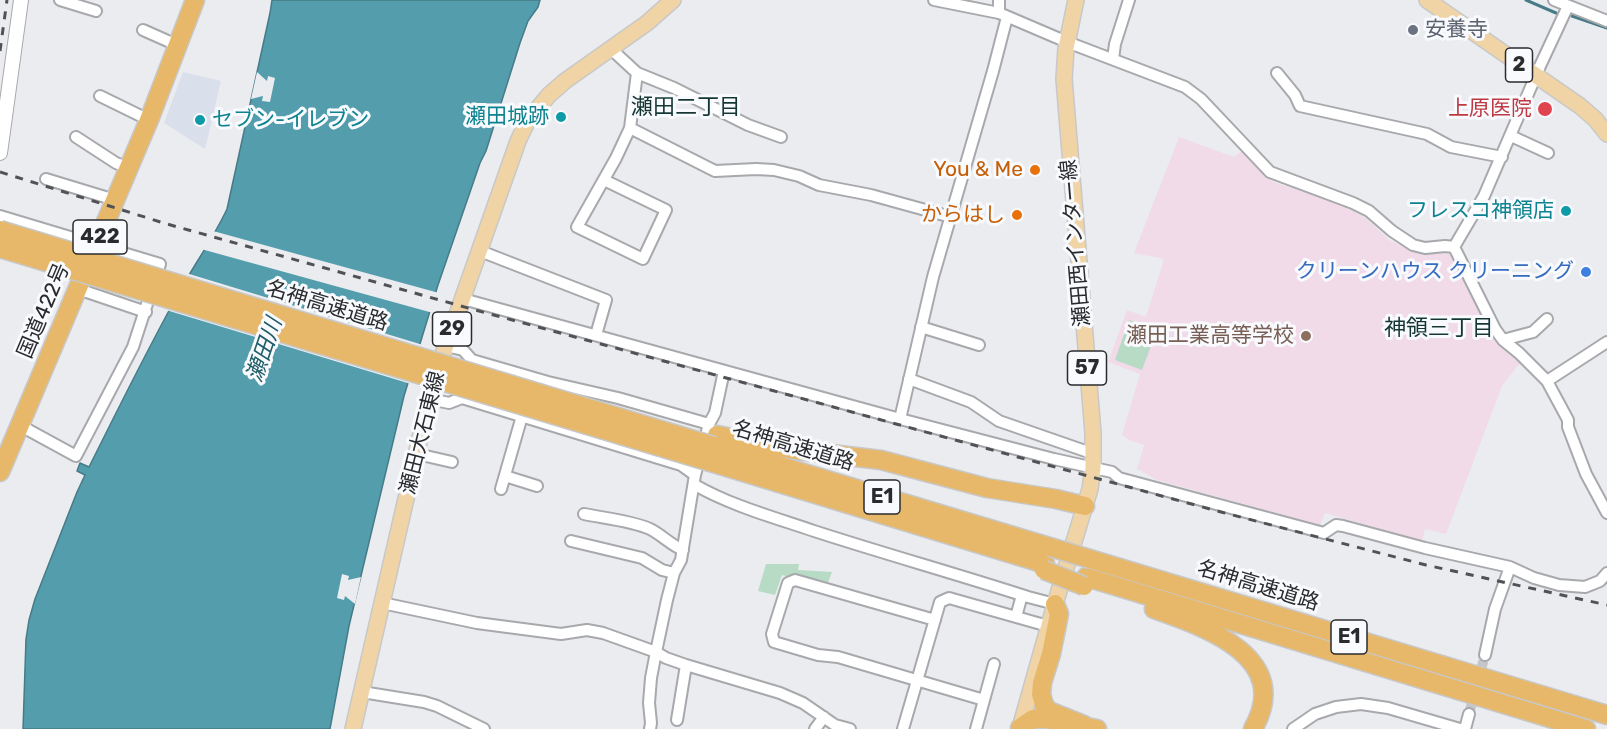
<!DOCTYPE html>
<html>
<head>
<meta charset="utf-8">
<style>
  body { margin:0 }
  canvas { display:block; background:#eaecf0 }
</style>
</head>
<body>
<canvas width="1607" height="729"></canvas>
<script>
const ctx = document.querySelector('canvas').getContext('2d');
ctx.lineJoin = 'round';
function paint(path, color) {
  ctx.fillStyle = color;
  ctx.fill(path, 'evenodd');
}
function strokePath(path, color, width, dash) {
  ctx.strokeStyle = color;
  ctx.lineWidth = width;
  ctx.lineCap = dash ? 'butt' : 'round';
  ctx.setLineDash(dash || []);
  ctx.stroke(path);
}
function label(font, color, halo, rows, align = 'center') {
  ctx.font = font + ' Rubik,"Noto Sans JP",sans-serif';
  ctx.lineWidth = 6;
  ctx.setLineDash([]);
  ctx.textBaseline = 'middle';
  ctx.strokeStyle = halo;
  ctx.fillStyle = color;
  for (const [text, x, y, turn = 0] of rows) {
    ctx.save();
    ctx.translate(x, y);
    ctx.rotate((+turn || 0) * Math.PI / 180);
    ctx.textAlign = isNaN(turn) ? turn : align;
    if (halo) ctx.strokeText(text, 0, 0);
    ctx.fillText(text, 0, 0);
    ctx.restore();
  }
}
paint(new Path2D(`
  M183 72 221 81 205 149 164 123Z`), '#dae0eb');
paint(new Path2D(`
  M1179 137 1234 157 1242 151 1273 182 1328 199 1352 210 1367 219 1389 240 1405 248 1421 253 1447 252 1453 256 1497 341 1520 363 1502 386 1446 534 1425 529 1422 541 1325 513 1320 525 1157 480 1137 469 1144 445 1129 440 1122 435 1140 374 1108 362 1127 310 1146 317 1164 259 1134 253Z`), '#f1dbe8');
paint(new Path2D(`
  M1129 320 1157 330 1142 370 1115 360Z
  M766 564H799L798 570 832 572 827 585 808 583 782 575 775 595 758 591Z`), '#b7dbc4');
const water = new Path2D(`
  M272 0H540L538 7 528 21 520 43 486 151 480 163 438 285 404 396 349 626 330 729H23L26 639 29 620 35 599 77 492 85 475 77 471 80 463 89 467C118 409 146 352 177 296 193 266 213 239 227 209L270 13Z`);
paint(water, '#539dad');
strokePath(water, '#477b87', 1.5);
paint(new Path2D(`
  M257 72 267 81 268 76 275 78 270 102 262 101 263 96 251 99Z
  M213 231 439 293 433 313 201 249Z
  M186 273 423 345 411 384 166 310Z
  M342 574 349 576 348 580 361 577 355 604 345 596 344 600 337 598Z`), '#eaecf0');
strokePath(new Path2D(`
  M1526 0 1556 13
  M1572 16 1607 28`), '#477b87', 3);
strokePath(new Path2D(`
  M1469 714 1485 655`), '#c4c5c9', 10, [10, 5]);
const street = new Path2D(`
  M60 0 96 11
  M934 0 999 13 1067 42 1185 87 1201 99 1270 172 1353 203 1369 211 1392 231 1413 245 1425 248 1445 246 1454 247
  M999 0V13
  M1554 0 1607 21
  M143 30 179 46
  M611 49 637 73 674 88 748 125 781 137
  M1113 59 1115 44 1129 0
  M637 73 630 128 715 171 756 169 774 170 799 176 819 185 871 195 951 217
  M1277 73 1295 95 1300 106 1427 134 1451 147 1502 157
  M100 96 149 120
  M1511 136 1548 153
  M76 137 116 163 129 168
  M46 179 115 200
  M604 180 666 210 643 259 577 227 616 158 630 128
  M0 216 160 264 133 347 76 456 21 426
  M1454 247 1495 329 1503 340 1519 353 1547 381 1568 420V427L1586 474 1607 513
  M1454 247 1484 196 1540 66 1568 6
  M480 251 606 300 596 335
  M78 289 146 312
  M463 299 900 419 1054 459 1112 472 1119 478 1324 533 1336 525 1343 526 1425 548 1510 567 1534 578 1559 585 1585 587 1600 581 1607 573
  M921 327 979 345
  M1503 340 1533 332 1547 319
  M446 346 463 350 472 360 548 382 618 398 709 424
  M909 379 971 402 999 421 1094 454
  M1547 381 1607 342
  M430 399 449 403 462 398 681 465 695 475
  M900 419 933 277 993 71 1007 17
  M417 454 452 462
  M505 476 537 486
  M695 485C732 506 773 517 814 531 885 554 957 574 1028 597L1055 604
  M501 489 522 416
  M584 514C603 518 633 521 650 529 662 535 671 545 683 550
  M571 541 642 558 662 570 674 573
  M382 603 477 623 561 634 587 630 603 633 656 652 666 658 686 665 780 693 803 703 835 725 850 729
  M1016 617 1022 595
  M935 620 795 580 788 583 772 634 774 642 818 655 838 657 984 700
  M1485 655 1495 609 1510 567
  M362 692 424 702 437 706 484 729
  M677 720 686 665
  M650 729 651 723 649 703 651 678 656 652 667 600 674 573 681 560 695 475 709 424 715 413 724 371
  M815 729 824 717
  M903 729 940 602 949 598 1048 626
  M976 729 994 664
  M1293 729 1315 714 1336 707 1361 704 1388 708 1460 729
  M1465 729 1469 714`);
const secondary = new Path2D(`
  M0 153 21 0`);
const primary = new Path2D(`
  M1427 0 1580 106 1595 119 1607 134
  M1020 728 1055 604 1090 489 1093 468V433L1064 79 1066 48 1076 0
  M353 729 422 429 437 371 518 141 528 120 549 95 565 81 647 23 673 0`);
const highway = new Path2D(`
  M717 435 789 449 881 460 987 488 1056 499 1085 506
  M714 446 1050 547
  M710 462 1045 564
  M0 472 149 120 195 0
  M1090 559 1607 715
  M1086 577 1586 729
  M1055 604 1059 614 1051 654 1042 683 1041 694 1044 705 1049 711 1084 725
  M1154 609C1205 627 1294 657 1253 729
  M1020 728 1033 719H1046L1097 729`);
strokePath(street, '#a7a9ac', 14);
strokePath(secondary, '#a7a9ac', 16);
strokePath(primary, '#c8c8c8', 18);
strokePath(highway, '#c8c8c8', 21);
strokePath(street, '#fff', 10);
strokePath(secondary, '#fff', 14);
strokePath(primary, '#f1d4a5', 15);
strokePath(highway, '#e7b869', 18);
strokePath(new Path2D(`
  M0 51 7 0
  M0 172 167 224 479 311 1221 512 1426 565 1607 605`), '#515255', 3, [8, 8]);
const highwayBridge = new Path2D(`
  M0 230 714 446
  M0 248 710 462
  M1050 547 1090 559
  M1044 570 1084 586`);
strokePath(highwayBridge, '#c8c8c8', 21, []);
strokePath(highwayBridge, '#e7b869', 18);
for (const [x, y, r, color] of [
  [1413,30,6,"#6b7280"],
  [1545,109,8,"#e0444e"],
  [561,117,6,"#0f9aa8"],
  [200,120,6,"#0f9aa8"],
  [1035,170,6,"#e8710a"],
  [1566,211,6,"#0f9aa8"],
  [1017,215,6,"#e8710a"],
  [1586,272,6,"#3f7fe0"],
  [1306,336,6,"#8d6e63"]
]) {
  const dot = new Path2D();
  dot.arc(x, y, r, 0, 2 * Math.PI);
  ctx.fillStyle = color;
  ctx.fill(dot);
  strokePath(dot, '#f8fafe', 2);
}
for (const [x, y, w] of [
  [1519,65,27],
  [100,237,54],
  [452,329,39],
  [1087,368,39],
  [882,497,36],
  [1349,637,36]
]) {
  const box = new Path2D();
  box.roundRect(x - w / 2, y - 17, w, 34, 4.5);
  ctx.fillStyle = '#f8fafe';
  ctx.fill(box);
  strokePath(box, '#2a2b2d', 1.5);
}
label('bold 20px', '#2a2b2d', null, [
  ["2",1519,65],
  ["422",100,237],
  ["29",452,329],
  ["57",1087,368],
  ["E1",882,497],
  ["E1",1349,637]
]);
label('21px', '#5b616d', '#f8fafe', [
  ["安養寺",1425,30]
], 'left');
label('21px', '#be3a42', '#f8fafe', [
  ["上原医院",1532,109]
], 'right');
label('21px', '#0d838f', '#f8fafe', [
  ["瀬田城跡",549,117],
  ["セブン-イレブン",212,120,"left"],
  ["フレスコ神領店",1554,211]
], 'right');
label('21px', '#c56008', '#f8fafe', [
  ["You & Me",1023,170],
  ["からはし",1005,215]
], 'right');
label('21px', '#2a2b2d', '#f8fafe', [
  ["瀬田西インター線",1076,243,-95],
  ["名神高速道路",327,306,17],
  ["国道422号",44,311,-67],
  ["瀬田大石東線",423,433,-76],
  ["名神高速道路",793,446,17],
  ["名神高速道路",1258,586,17]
]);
label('21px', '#366cbe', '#f8fafe', [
  ["クリーンハウス クリーニング",1574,272]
], 'right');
label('21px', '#785e54', '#f8fafe', [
  ["瀬田工業高等学校",1294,336]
], 'right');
label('22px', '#153734', '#f8fafe', [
  ["瀬田二丁目",686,108],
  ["神領三丁目",1439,329]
]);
label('italic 22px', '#205d69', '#f8fafe', [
  ["瀬田川",265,350,-71]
]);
</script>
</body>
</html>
